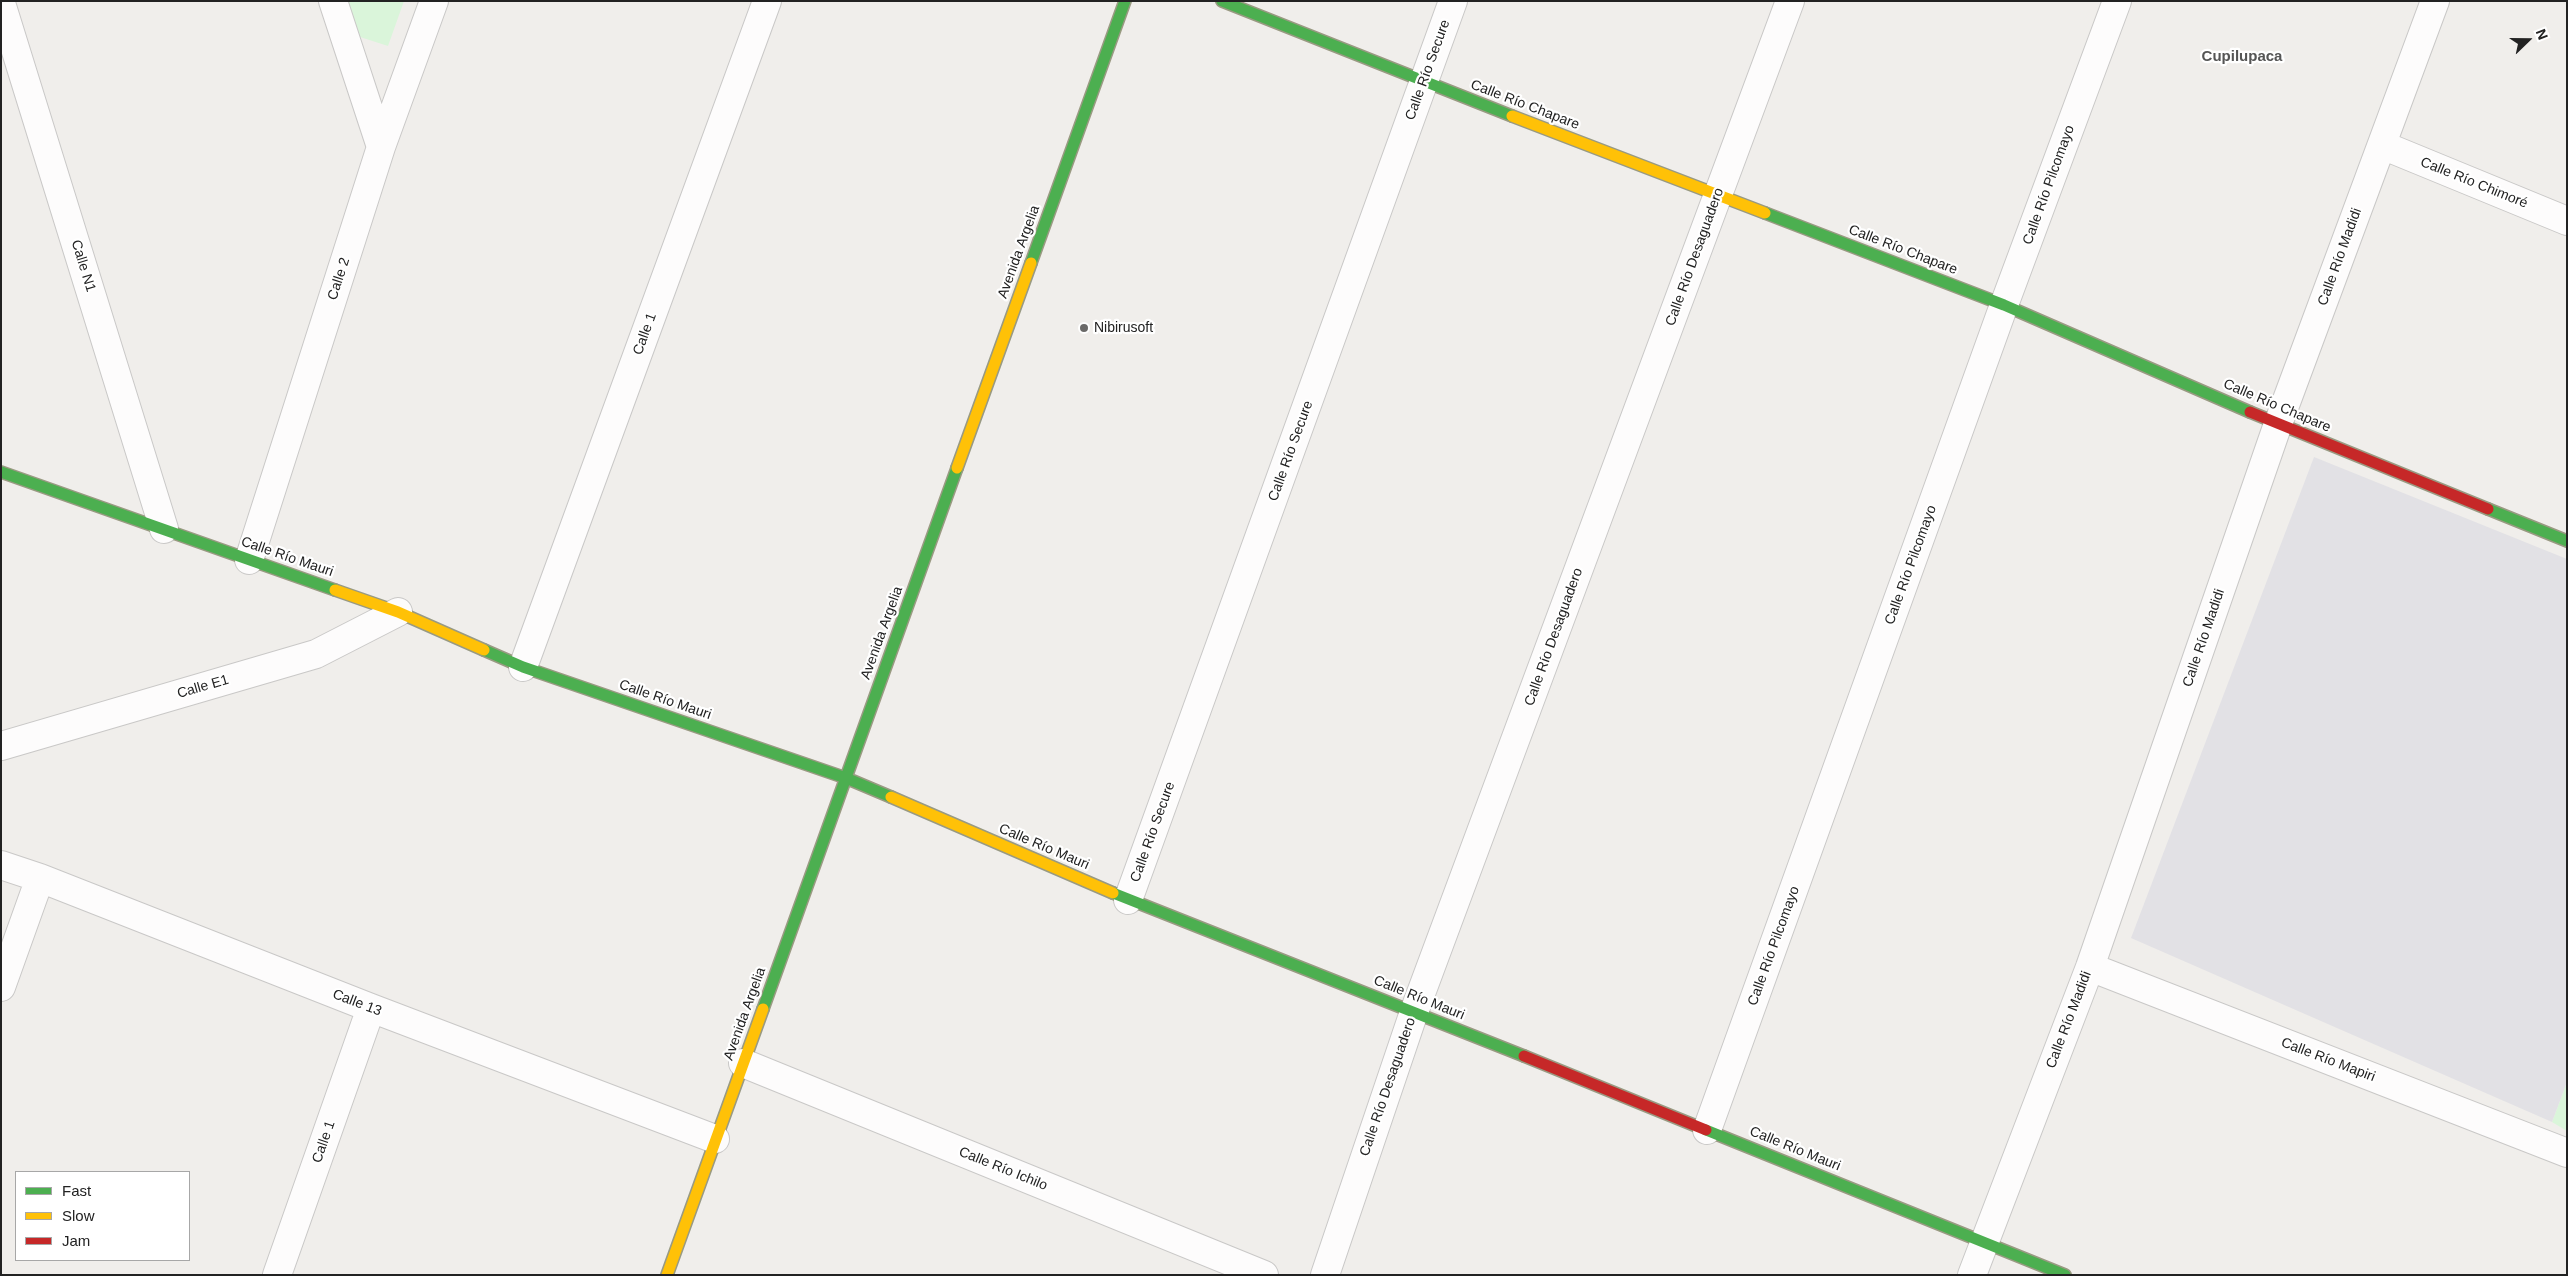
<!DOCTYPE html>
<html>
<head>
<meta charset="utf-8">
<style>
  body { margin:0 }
  #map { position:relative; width:2568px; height:1276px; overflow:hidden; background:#f0eeeb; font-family:Arial,sans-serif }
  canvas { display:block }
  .frame { position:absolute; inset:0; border:2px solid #222; pointer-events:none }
  .legend { position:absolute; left:15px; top:1171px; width:175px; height:90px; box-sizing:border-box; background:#fff; border:1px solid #a7a7a7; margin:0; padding:6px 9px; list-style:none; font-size:15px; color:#222 }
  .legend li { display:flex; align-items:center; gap:10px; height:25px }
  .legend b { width:25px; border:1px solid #a7a7a7 }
  .north { position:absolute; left:2503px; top:15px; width:50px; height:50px; -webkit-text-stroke:4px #fff; paint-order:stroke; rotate:68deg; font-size:14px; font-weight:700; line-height:20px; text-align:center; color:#222 }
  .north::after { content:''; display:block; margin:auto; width:18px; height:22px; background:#222; clip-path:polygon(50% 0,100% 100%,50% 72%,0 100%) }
</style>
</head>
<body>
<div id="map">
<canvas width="2568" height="1276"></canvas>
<div class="frame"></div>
<ul class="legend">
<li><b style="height:6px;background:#4caf50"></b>Fast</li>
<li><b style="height:6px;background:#ffc107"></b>Slow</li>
<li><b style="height:6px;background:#c62828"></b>Jam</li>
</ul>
<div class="north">N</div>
</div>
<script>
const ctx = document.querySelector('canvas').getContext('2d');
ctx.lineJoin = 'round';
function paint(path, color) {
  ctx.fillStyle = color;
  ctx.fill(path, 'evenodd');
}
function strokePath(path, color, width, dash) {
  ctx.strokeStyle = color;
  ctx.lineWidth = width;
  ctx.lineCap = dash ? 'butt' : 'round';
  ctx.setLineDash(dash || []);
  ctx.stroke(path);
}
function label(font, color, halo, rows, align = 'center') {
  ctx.font = font + ' Arial,sans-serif';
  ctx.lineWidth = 4.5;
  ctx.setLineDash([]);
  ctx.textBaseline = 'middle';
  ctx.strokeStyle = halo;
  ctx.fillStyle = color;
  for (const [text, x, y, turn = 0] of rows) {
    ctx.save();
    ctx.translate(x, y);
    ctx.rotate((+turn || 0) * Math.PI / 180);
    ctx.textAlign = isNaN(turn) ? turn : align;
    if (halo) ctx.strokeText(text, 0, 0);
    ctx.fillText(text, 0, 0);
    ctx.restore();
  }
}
paint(new Path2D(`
  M346 1H404L388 46 357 36Z
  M2567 1082V1131L2552 1122Z`), '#daf5da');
paint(new Path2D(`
  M2314 457 2567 559V1082L2552 1122 2131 938Z`), '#e2e1e5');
const street = new Path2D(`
  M333 1 381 147
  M1 3 164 529
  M2382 145 2567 221
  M249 560 381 147 434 1
  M523 667 767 1
  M1 746 316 654 398 612
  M1 865 40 878 371 1008 715 1139
  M1128 900 1453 1
  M2090 967 2567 1153
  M1 987 40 878
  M743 1063 1264 1275
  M1707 1130 2004 305 2117 1
  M277 1275 371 1008
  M1325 1275 1414 1012 1790 1
  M1972 1275 2090 967 2278 424 2435 1`);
const fast = new Path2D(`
  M1222 1 1512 116
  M1765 213 2004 305 2250 412
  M1031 263 1125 1
  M1 472 335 590
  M2488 509 2567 541
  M484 650 523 667 846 778 891 797
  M1113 893 1524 1056
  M763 1009 957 468
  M1706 1130 2065 1275`);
const slow = new Path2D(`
  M1512 116 1765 213
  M957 468 1031 263
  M335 590 398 612 484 650
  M891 797 1113 893
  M667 1275 763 1009`);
const jam = new Path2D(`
  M2250 412 2488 509
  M1524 1056 1706 1130`);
strokePath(street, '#c9c8c7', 30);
strokePath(fast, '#999a82', 14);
strokePath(slow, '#999a82', 14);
strokePath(jam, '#999a82', 14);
strokePath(street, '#fdfcfc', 28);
strokePath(fast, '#4caf50', 11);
strokePath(slow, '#ffc107', 11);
strokePath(jam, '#c62828', 11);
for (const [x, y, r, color] of [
  [1084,328,5,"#6a6968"]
]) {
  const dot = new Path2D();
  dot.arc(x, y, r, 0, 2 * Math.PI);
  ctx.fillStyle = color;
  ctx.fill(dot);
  strokePath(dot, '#fff', 2);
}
label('14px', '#222', '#fff', [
  ["Calle Río Secure",1428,70,-70],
  ["Calle Río Chapare",1525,105,21],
  ["Calle Río Chimoré",2474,183,22],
  ["Calle Río Pilcomayo",2049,185,-70],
  ["Calle Río Chapare",1903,250,21],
  ["Avenida Argelia",1019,252,-70],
  ["Calle Río Desaguadero",1695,257,-70],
  ["Calle Río Madidi",2340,257,-70],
  ["Calle N1",83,266,73],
  ["Calle 2",339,279,-72],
  ["Calle 1",645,334,-70],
  ["Calle Río Chapare",2277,406,23],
  ["Calle Río Secure",1291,451,-70],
  ["Calle Río Mauri",287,557,19],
  ["Calle Río Pilcomayo",1911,565,-70],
  ["Avenida Argelia",882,633,-70],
  ["Calle Río Desaguadero",1554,637,-70],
  ["Calle Río Madidi",2204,638,-71],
  ["Calle E1",203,687,-16],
  ["Calle Río Mauri",665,700,19],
  ["Calle Río Secure",1153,832,-70],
  ["Calle Río Mauri",1044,847,23],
  ["Calle Río Pilcomayo",1774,946,-70],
  ["Calle Río Mauri",1419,998,22],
  ["Calle 13",357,1003,21],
  ["Avenida Argelia",745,1014,-70],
  ["Calle Río Madidi",2069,1020,-69],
  ["Calle Río Mapiri",2328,1060,21],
  ["Calle Río Desaguadero",1388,1087,-71],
  ["Calle 1",324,1142,-71],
  ["Calle Río Mauri",1795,1149,22],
  ["Calle Río Ichilo",1003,1169,22]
]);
label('14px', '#222', '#fff', [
  ["Nibirusoft",1094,328]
], 'left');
label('bold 15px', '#555', '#fff', [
  ["Cupilupaca",2242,57]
]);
</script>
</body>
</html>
